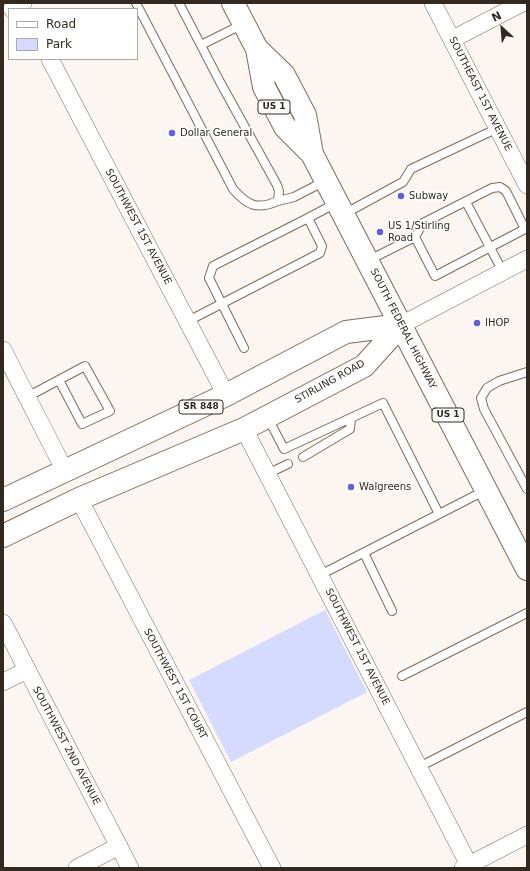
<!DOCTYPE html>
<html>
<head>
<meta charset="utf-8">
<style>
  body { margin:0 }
  #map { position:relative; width:530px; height:871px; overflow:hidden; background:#fcf6f2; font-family:"DejaVu Sans",sans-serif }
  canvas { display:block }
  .frame { position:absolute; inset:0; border:4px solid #332920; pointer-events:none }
  .legend { position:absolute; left:8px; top:8px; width:130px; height:52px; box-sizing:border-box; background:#fff; border:1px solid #ada9a6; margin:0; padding:5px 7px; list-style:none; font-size:12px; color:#332920 }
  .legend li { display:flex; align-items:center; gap:8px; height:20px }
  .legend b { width:20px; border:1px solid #ada9a6 }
  .north { position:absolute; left:482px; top:8px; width:40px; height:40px; -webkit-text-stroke:3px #fff; paint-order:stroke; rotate:334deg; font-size:11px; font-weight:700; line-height:16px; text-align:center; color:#332920 }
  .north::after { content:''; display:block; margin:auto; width:14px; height:18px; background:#332920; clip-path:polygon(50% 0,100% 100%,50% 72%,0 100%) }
</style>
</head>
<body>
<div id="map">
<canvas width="530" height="871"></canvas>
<div class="frame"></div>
<ul class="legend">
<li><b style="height:5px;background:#fff"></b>Road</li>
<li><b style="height:11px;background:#d5dafe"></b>Park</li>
</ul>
<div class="north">N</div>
</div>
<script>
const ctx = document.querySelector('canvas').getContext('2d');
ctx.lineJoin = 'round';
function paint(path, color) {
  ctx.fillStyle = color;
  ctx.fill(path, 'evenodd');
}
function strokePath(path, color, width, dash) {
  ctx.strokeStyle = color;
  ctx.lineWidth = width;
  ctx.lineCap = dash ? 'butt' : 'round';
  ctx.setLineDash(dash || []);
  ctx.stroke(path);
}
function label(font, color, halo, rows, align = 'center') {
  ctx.font = font + ' "DejaVu Sans",sans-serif';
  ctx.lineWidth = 3;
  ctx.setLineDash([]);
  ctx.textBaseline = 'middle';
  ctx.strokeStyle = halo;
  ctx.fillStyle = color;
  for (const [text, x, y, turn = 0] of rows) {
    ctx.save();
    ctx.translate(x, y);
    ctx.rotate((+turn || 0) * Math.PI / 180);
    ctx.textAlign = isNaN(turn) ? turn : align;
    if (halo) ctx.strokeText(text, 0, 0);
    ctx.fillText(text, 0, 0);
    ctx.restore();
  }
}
paint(new Path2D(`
  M325 610 367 692 231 762 189 680Z`), '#d5dafe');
const service = new Path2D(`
  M136 3 233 189C248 206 257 210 278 201L279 191 277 185 220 82 179 3
  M201 45 243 24
  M278 201 294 197 325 181
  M466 202 503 272
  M344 214 403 182 411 169 498 128
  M369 260 415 237 423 223 492 188 500 187 506 191 525 229 435 276 415 237
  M188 321 320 253 322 246 308 218 336 203
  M244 348 209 278 213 266 308 218
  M527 372 499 381 487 388 481 398 484 409 527 489
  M27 397 85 366 110 411 82 424 59 380
  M268 418 284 449 383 403 439 514
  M303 457 350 429 351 418
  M267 474 288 464
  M364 553 392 611
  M320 575 486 490
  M402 676 527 613
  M419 767 527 712`);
const minor = new Path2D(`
  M433 3 527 185
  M12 9 23 3
  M453 39 522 3
  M50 59 226 395
  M401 325 527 259
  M3 350 65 471
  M244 429 469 865
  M79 499 272 868
  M3 623 130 868
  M3 682 27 670
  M77 868 119 846
  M463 868 527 835`);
const primary = new Path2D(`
  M233 3 257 49 284 75 305 115 312 154 527 569
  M257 49 264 87 285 127 312 154
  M3 500 226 395 346 332 401 325
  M3 536 79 499 244 429 364 366 401 325`);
strokePath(service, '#836a57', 10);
strokePath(minor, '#836a57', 18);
strokePath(primary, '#836a57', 24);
strokePath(service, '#fff', 8);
strokePath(minor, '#fff', 17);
strokePath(primary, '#fff', 22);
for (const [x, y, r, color] of [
  [172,133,4,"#6160d9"],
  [401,196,4,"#6160d9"],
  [380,232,4,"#6160d9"],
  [477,323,4,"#6160d9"],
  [351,487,4,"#6160d9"]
]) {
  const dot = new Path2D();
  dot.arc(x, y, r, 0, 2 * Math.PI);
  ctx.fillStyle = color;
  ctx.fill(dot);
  strokePath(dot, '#fff', 1.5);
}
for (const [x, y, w] of [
  [274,107,32],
  [201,407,44],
  [448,415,32]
]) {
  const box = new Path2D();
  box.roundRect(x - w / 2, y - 7, w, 14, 3);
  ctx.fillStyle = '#fff';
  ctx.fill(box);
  strokePath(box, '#332920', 1);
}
label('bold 9px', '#332920', null, [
  ["US 1",274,107],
  ["SR 848",201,407],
  ["US 1",448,415]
]);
label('10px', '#332920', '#fff', [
  ["SOUTHEAST 1ST AVENUE",480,94,63],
  ["SOUTHWEST 1ST AVENUE",138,227,62],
  ["SOUTH FEDERAL HIGHWAY",403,329,63],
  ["STIRLING ROAD",330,382,-29],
  ["SOUTHWEST 1ST AVENUE",357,647,63],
  ["SOUTHWEST 1ST COURT",175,684,62],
  ["SOUTHWEST 2ND AVENUE",66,746,62]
]);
label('10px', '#332920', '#fff', [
  ["Dollar General",180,133],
  ["Subway",409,196],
  ["US 1/Stirling",388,226],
  ["Road",388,238],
  ["IHOP",485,323],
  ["Walgreens",359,487]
], 'left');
</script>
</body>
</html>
